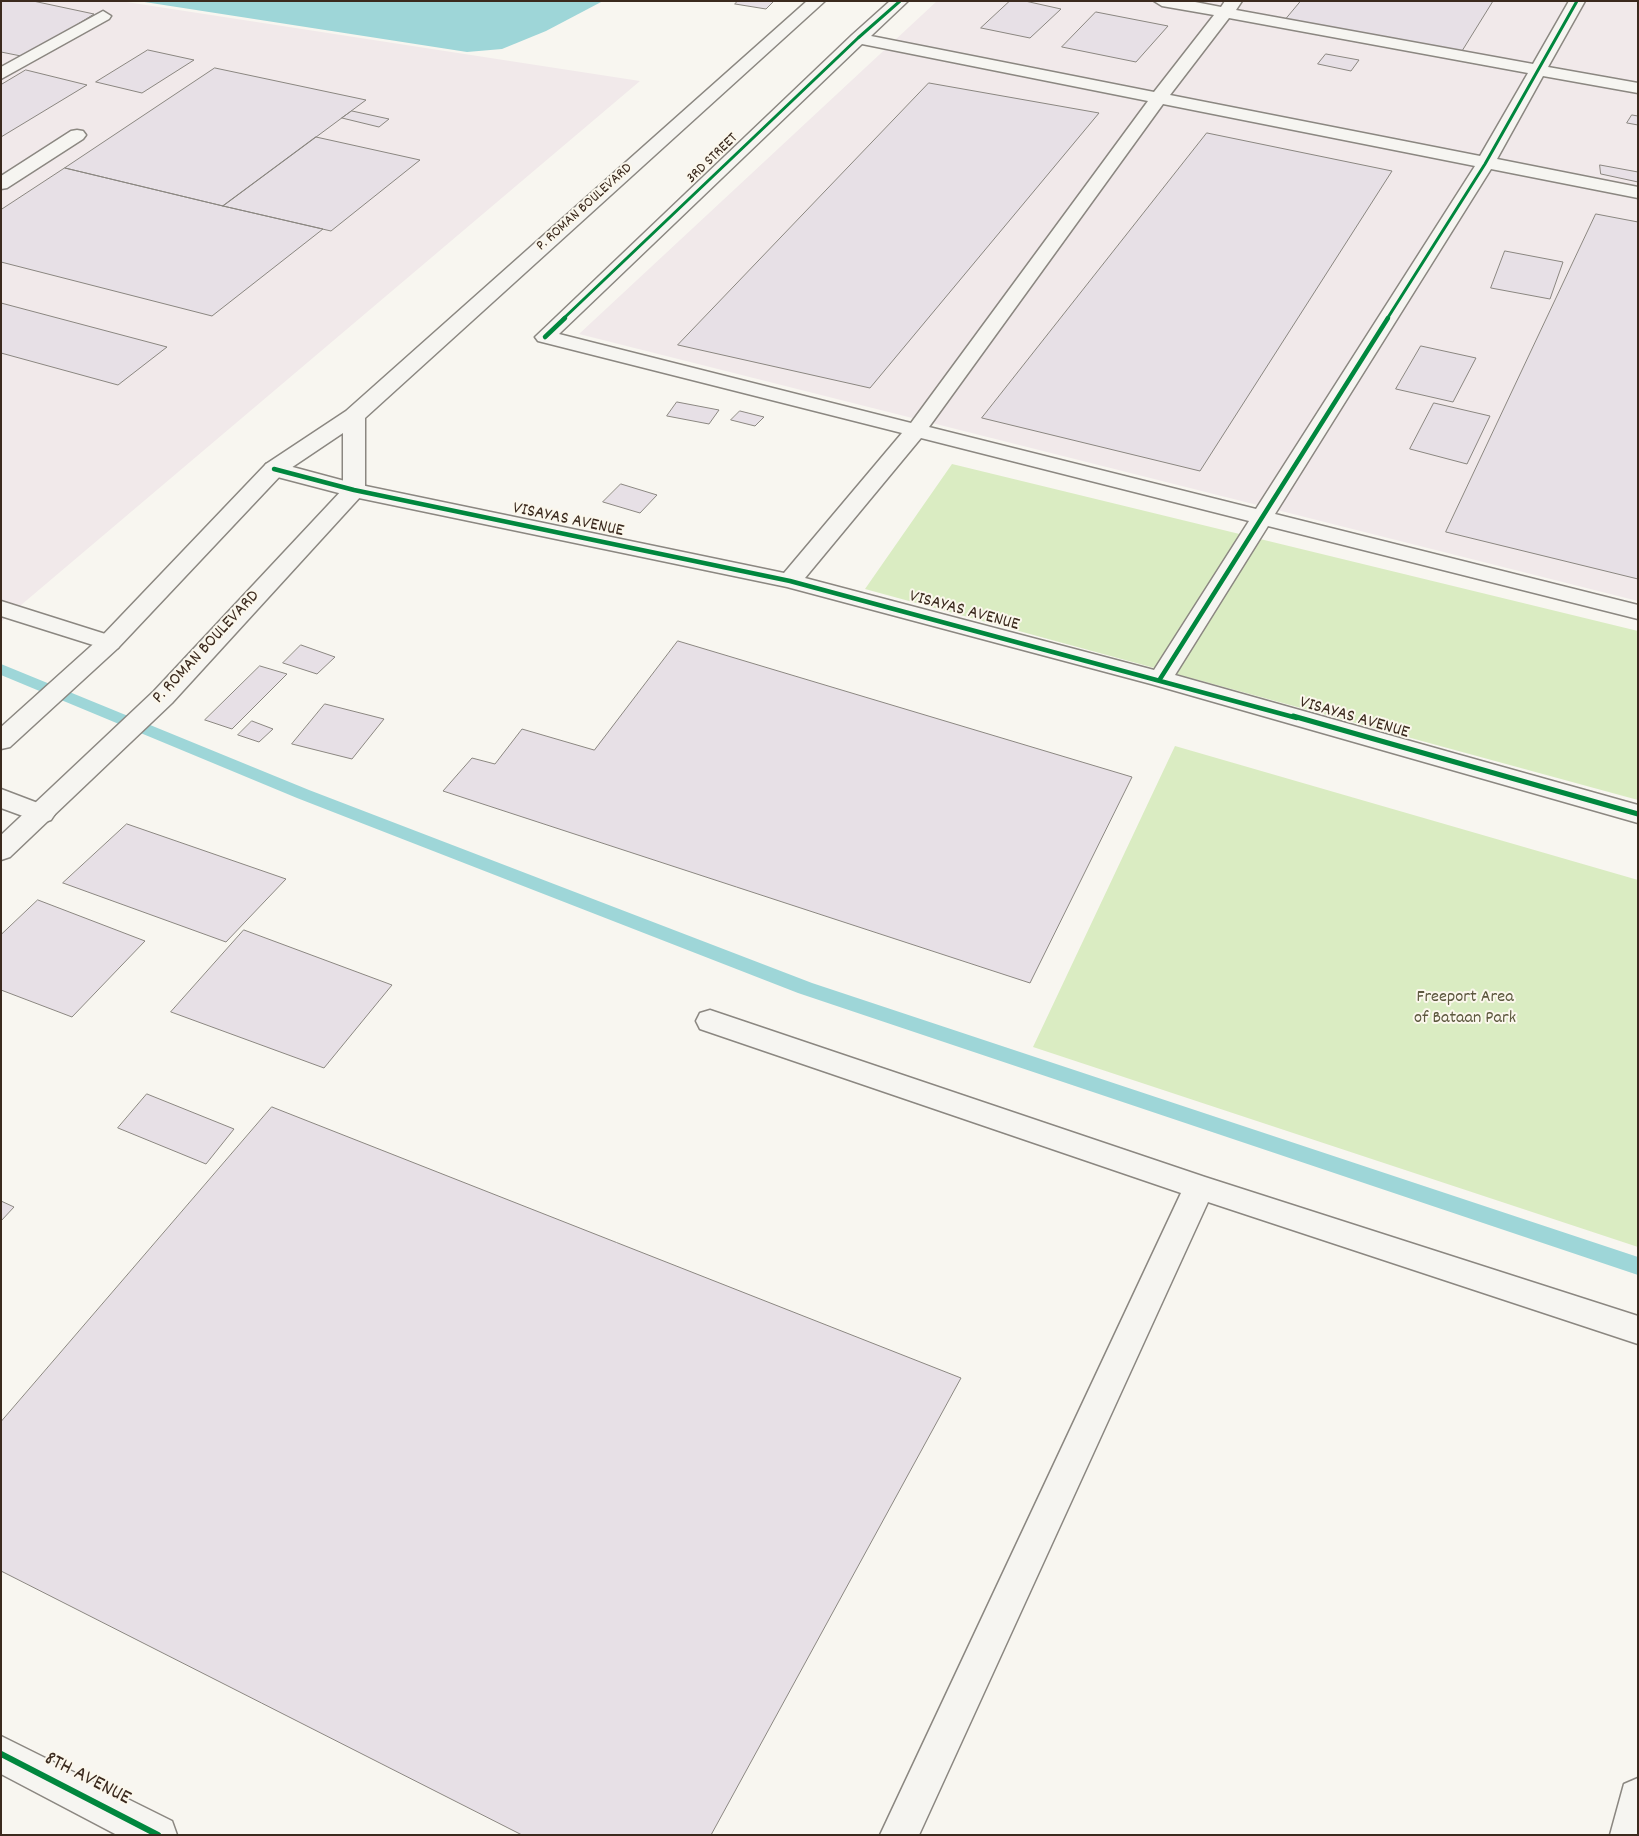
<!DOCTYPE html>
<html>
<head>
<meta charset="utf-8">
<style>
  body { margin:0 }
  #map { position:relative; width:1639px; height:1836px; overflow:hidden; background:#f8f6f0; font-family:Dekko,sans-serif }
  canvas { display:block }
  .frame { position:absolute; inset:0; border:2px solid #3b2a1e; pointer-events:none }
</style>
</head>
<body>
<div id="map">
<canvas width="1639" height="1836"></canvas>
<div class="frame"></div>
</div>
<script>
const ctx = document.querySelector('canvas').getContext('2d');
ctx.lineJoin = 'round';
function paint(path, color) {
  ctx.fillStyle = color;
  ctx.fill(path, 'evenodd');
}
function strokePath(path, color, width, dash) {
  ctx.strokeStyle = color;
  ctx.lineWidth = width;
  ctx.lineCap = dash ? 'butt' : 'round';
  ctx.setLineDash(dash || []);
  ctx.stroke(path);
}
function label(font, color, halo, rows, align = 'center') {
  ctx.font = font + ' Dekko,sans-serif';
  ctx.lineWidth = 4;
  ctx.setLineDash([]);
  ctx.textBaseline = 'middle';
  ctx.strokeStyle = halo;
  ctx.fillStyle = color;
  for (const [text, x, y, turn = 0] of rows) {
    ctx.save();
    ctx.translate(x, y);
    ctx.rotate((+turn || 0) * Math.PI / 180);
    ctx.textAlign = isNaN(turn) ? turn : align;
    if (halo) ctx.strokeText(text, 0, 0);
    ctx.fillText(text, 0, 0);
    ctx.restore();
  }
}
paint(new Path2D(`
  M1 1H120L640 81 1 622Z
  M937 1H1638V601L579 334Z`), '#f1e9ea');
paint(new Path2D(`
  M952 464 1638 631V800L865 589Z
  M1175 746 1638 880V1247L1033 1047Z`), '#daecc2');
paint(new Path2D(`
  M138 1H603L546 31 502 49 467 52Z`), '#9ed6d8');
paint(new Path2D(`
  M1 664 309 790 812 983 1638 1257V1275L798 993 297 798 1 675Z`), '#9ed6d8');
const building = new Path2D(`
  M1 1H33L94 14 26 57 1 52Z
  M738 1H774L766 9 735 4Z
  M1010 1H1025L1061 9 1030 38 981 28Z
  M1301 1H1493L1462 51 1286 19Z
  M1096 12 1168 26 1136 62 1062 47Z
  M148 50 194 60 142 93 96 82Z
  M1326 54 1359 60 1351 71 1318 64Z
  M215 68 366 100 223 206 65 168Z
  M26 70 87 85 1 137V85Z
  M929 83 1099 113 870 388 678 345Z
  M352 111 389 119 379 127 342 118Z
  M1632 115 1638 116V125L1627 123Z
  M1207 133 1392 171 1200 471 982 418Z
  M316 137 420 160 331 231 223 206Z
  M1600 165 1638 172V182L1601 174Z
  M65 168 223 206 323 229 212 316 1 262V210Z
  M1596 214 1638 222V579L1446 532Z
  M1505 251 1563 262 1550 299 1491 288Z
  M1 303 167 347 118 385 1 353Z
  M1421 346 1476 358 1453 402 1396 389Z
  M677 402 719 410 709 424 667 416Z
  M1434 403 1490 416 1467 464 1410 449Z
  M740 411 764 417 755 426 731 420Z
  M621 484 657 495 640 513 603 502Z
  M678 641 1132 777 1030 983 443 791 472 758 495 764 522 729 594 750Z
  M301 645 335 657 317 674 283 663Z
  M260 666 287 674 232 729 205 720Z
  M325 704 384 719 352 759 292 744Z
  M252 721 273 729 259 742 238 735Z
  M127 824 286 879 226 942 63 883Z
  M38 900 145 941 72 1017 1 990V935Z
  M244 930 392 985 324 1068 171 1012Z
  M147 1094 234 1129 206 1164 118 1128Z
  M272 1107 961 1378 711 1835H522L1 1571V1422Z
  M1 1201 14 1207 1 1221Z`);
paint(building, '#e7e0e6');
strokePath(building, '#8b8781', 1);
const minor = new Path2D(`
  M890 1H908L871 36 1154 92 1214 15 1162 6 1154 1H1190L1221 7 1225 1H1242L1236 10 1533 64 1569 1H1585L1548 67 1638 83V93L1543 76 1497 159 1638 187V198L1491 169 1275 514 1638 605V619L1268 526 1175 675 1638 805V823L1151 684 787 587 354 497 266 474 263 469 266 464 274 462 356 484 784 573 902 433 538 341 535 337 852 35ZM1229 18 1528 73 1480 156 1170 95ZM862 44 1148 101 911 423 559 334ZM1163 104 1475 166 1256 509 929 427ZM921 438 1249 521 1154 670 805 578Z
  M103 11 111 16 109 19 1 79V67Z
  M77 130 83 131 86 135 83 139 7 188 1 189V176L71 131Z
  M1 601 118 638 121 643 118 648 109 650 1 616Z
  M1 789 51 808 55 814 51 820 42 823 1 808Z
  M710 1010 1205 1177 1638 1316V1344L1208 1202 919 1835H880L1181 1193 700 1029 696 1021 700 1013Z
  M1 1736 172 1821 177 1835H117L1 1774Z
  M1638 1778V1835H1610L1624 1784Z`);
const major = new Path2D(`
  M807 1H825L365 418V490L362 495 172 703 10 857 1 860V835L154 691 343 489V433L282 474 118 648 10 747 1 749V727L100 638 266 464 346 411Z`);
strokePath(minor, '#8b8781', 3);
strokePath(major, '#8b8781', 3);
paint(minor, '#f6f5f1');
paint(major, '#f6f5f1');
strokePath(new Path2D(`
  M563 319 858 38 900 1
  M1387 319 1485 164 1577 1`), '#00873e', 3);
strokePath(new Path2D(`
  M545 337 565 318
  M274 469 354 490 790 581 1297 718
  M1160 679 1388 318`), '#00873e', 4.5);
strokePath(new Path2D(`
  M1293 716 1638 814`), '#00873e', 5);
strokePath(new Path2D(`
  M1 1754 158 1835`), '#00873e', 6);
label('15px', '#3b2a1e', '#fbf7ec', [
  ["3RD STREET",713,159,-44],
  ["P. ROMAN BOULEVARD",585,208,-42]
]);
label('18px', '#3b2a1e', '#fbf7ec', [
  ["VISAYAS AVENUE",568,521,12],
  ["VISAYAS AVENUE",964,612,15],
  ["P. ROMAN BOULEVARD",207,648,-47],
  ["VISAYAS AVENUE",1354,719,16]
]);
label('18px', '#5c583e', '#fbf7ec', [
  ["Freeport Area",1465,999],
  ["of Bataan Park",1465,1020]
]);
label('21px', '#3b2a1e', '#fbf7ec', [
  ["8TH AVENUE",87,1780,27]
]);
</script>
</body>
</html>
